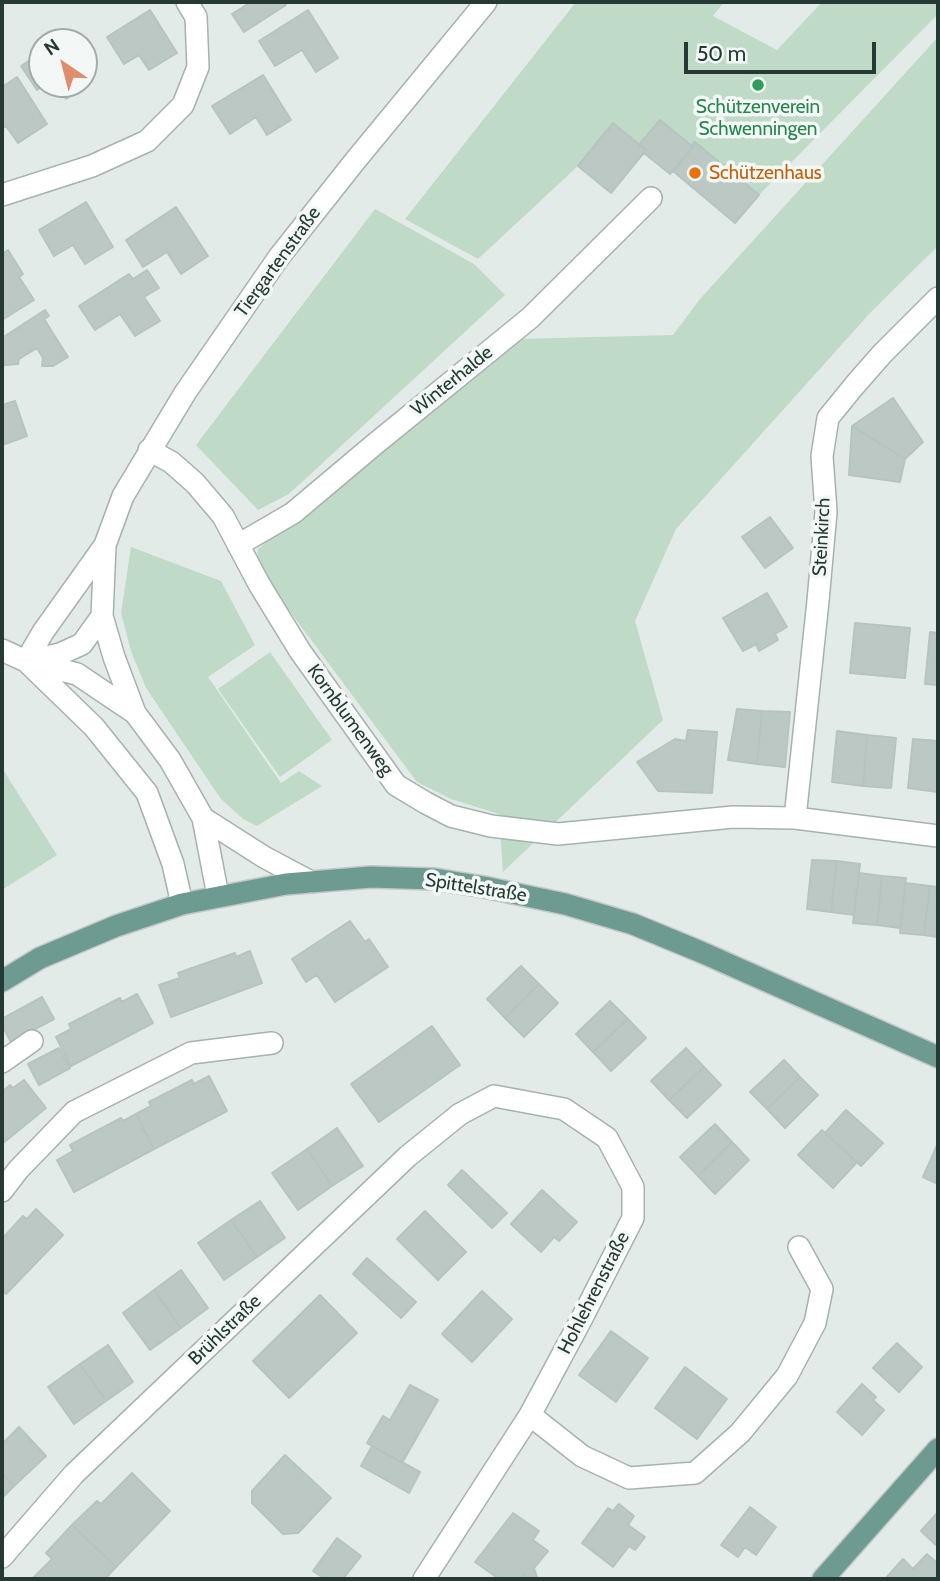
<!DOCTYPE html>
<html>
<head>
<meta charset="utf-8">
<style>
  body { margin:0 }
  #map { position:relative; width:940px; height:1581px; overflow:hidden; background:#e3ebe8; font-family:Cabin,sans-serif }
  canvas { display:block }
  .frame { position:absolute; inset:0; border:4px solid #253a35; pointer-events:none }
  .north { position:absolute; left:28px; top:28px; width:70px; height:70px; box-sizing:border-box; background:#f3f8f6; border:2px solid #a1aca9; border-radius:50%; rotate:325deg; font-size:19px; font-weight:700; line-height:28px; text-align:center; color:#253a35 }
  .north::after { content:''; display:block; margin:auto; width:24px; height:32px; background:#e18c6b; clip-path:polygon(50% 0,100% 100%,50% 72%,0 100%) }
  .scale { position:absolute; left:684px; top:42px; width:192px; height:32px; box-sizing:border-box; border:4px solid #253a35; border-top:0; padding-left:9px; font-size:21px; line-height:24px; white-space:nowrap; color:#253a35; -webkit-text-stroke:5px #f3f8f6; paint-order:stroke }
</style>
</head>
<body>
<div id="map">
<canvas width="940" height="1581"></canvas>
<div class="frame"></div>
<div class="north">N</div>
<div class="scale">50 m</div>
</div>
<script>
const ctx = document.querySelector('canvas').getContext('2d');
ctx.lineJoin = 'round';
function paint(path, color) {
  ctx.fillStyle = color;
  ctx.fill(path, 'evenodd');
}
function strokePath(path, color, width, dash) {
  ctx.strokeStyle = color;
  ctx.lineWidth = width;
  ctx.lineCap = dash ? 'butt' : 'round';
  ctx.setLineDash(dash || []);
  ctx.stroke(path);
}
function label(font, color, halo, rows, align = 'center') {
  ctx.font = font + ' Cabin,sans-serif';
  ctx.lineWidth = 7;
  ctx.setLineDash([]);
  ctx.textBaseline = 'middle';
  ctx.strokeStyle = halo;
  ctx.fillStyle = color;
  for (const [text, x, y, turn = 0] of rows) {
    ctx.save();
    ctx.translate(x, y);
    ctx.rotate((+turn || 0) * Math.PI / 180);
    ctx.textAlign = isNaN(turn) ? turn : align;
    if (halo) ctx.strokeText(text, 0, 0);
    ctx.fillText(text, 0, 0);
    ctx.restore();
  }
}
paint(new Path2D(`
  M576 2H724L713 16 777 50 822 2H938V14L759 195 695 142 693 147 660 120 639 145 612 123 578 166 478 259 405 219Z
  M938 37V246L871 312 676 529 635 621 663 720 503 872 499 814 451 799 417 782 256 566 258 549 516 339 673 335 700 299Z
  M375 209 474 264 505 295 289 494 258 510 196 445Z
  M131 547 221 581 255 645 208 677 281 783 299 771 322 786 257 826 243 819 221 799 146 688 131 651 121 613Z
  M270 652 332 740 280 777 218 689Z
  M2 768 57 855 2 890Z`), '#bfdac7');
const building = new Path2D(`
  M251 2H284L286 5 244 32 232 14Z
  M150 10 177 53 149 70 139 55 124 64 107 37Z
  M308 10 338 58 316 72 302 50 275 66 259 41Z
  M42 52V84H46L37 90 21 66Z
  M84 71 91 82 66 99 55 84H84Z
  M263 75 291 120 267 135 256 117 230 134 212 106Z
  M17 77 47 124 18 143 6 126 2 128V87Z
  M660 120 693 147 670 174 644 153 646 150 639 145Z
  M613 123 646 150 611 193 578 166Z
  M695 142 759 195 735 223 673 171 693 147 691 146Z
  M86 202 113 247 85 264 73 245 54 256 39 230Z
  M176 207 208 256 181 274 167 252 143 267 126 240Z
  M8 250 23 274 19 277 34 300 2 320V254Z
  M147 270 159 288 144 297 160 321 135 336 120 314 95 330 79 306 129 274 133 279Z
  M45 310 49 316 44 319 68 357 53 366H42L43 358 37 348 19 359 18 364 5 365 2 359V338Z
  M893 398 923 442 905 459 852 426Z
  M15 401 27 436 2 445V405Z
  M852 426 905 459 900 482 849 475Z
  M770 517 793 548 765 568 742 537Z
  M767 593 787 627 775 634 778 640 759 651 756 644 743 651 723 618Z
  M855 623 910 628 905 678 850 673Z
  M930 632 938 633V685L925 684Z
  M737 709 762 711 757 764 728 760Z
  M762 711 790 712 785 767 757 764Z
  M688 730 717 732 712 793 658 791 637 762 675 739 686 741Z
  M837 731 867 735 863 786 832 782Z
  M867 735 896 738 891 788 863 786Z
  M913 739 938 741V792L908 788Z
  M812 860 837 861 831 912 807 909Z
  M837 861 860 864 854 915 831 912Z
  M859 873 882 876 877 925 853 923Z
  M882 876 906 878 900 928 877 925Z
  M905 883 930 886 924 935 900 933Z
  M930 886 938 887V937L924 935Z
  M350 921 365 942 369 939 388 967 335 1002 317 975 306 982 292 959Z
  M250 951 262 983 171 1017 159 985 180 978 178 973 235 953 236 957Z
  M521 966 539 984 505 1018 487 999Z
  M539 984 558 1003 524 1037 505 1018Z
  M137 994 153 1023 71 1066 56 1037 71 1029 69 1024 120 998 122 1002Z
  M42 997 54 1019 11 1042 2 1025V1019Z
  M610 1001 628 1019 593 1052 576 1034Z
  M628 1019 646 1038 611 1071 593 1052Z
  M432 1026 460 1065 379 1122 351 1084Z
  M59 1048 70 1068 39 1085 28 1064Z
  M686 1048 704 1067 669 1100 651 1081Z
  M784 1060 800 1077 767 1109 750 1092Z
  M704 1067 721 1085 687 1118 669 1100Z
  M209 1076 227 1111 154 1149 136 1114 151 1106 149 1102 192 1080 194 1084Z
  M800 1077 818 1095 785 1128 767 1109Z
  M24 1080 46 1108 2 1144V1092L10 1085 13 1088Z
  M846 1110 883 1143 861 1166 825 1133Z
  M136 1114 154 1149 74 1192 57 1160 73 1151 70 1145 121 1118 123 1121Z
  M715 1124 732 1142 698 1176 680 1157Z
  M337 1128 363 1166 332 1186 307 1149Z
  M822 1130 857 1162 833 1188 798 1155Z
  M732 1142 749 1160 715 1194 698 1176Z
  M938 1143V1184L923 1177Z
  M307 1149 332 1186 298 1210 272 1173Z
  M462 1170 507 1213 492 1228 448 1185Z
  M542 1190 577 1222 559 1241 554 1237 541 1252 511 1224Z
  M260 1201 285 1238 257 1257 231 1220Z
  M36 1209 63 1235 6 1294 2 1290V1239L23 1216 27 1219Z
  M425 1211 466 1252 438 1280 397 1239Z
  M231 1220 257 1257 224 1280 198 1243Z
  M367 1258 416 1302 401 1318 353 1274Z
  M181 1270 208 1308 181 1328 154 1290Z
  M154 1290 181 1328 150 1350 123 1313Z
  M482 1291 512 1319 472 1362 442 1334Z
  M320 1295 357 1333 289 1398 253 1361Z
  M611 1331 648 1358 616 1402 579 1375Z
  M897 1343 922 1367 899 1392 873 1368Z
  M108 1345 133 1382 106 1401 80 1364Z
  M80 1364 106 1401 74 1424 48 1387Z
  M685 1367 727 1399 697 1439 655 1408Z
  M862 1384 876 1397 873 1400 884 1410 862 1435 837 1412Z
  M410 1385 438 1400 402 1463 367 1443 383 1416 390 1420Z
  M19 1427 46 1456 14 1486 2 1473V1444Z
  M372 1446 420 1472 409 1493 361 1466Z
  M285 1455 331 1498 298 1533 283 1534 252 1503V1491Z
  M2 1473 14 1486 2 1498Z
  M132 1473 170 1511 116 1567 72 1525 97 1501 101 1504Z
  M619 1504 634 1516 628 1525 645 1537 635 1550 629 1546 613 1567 582 1543 608 1508 613 1511Z
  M750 1507 776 1527 756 1555 745 1547 738 1557 721 1545Z
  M938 1512V1547L921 1531Z
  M513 1513 539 1531 533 1540 548 1551 534 1568 537 1577 528 1578 524 1575 521 1579H499L475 1562Z
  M72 1525 116 1567 105 1579H32L52 1559 46 1553Z
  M337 1538 361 1556 343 1579H325L313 1571Z
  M927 1554 938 1564V1579H887L886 1578 903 1559 913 1569Z`);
paint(building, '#bcc8c4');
strokePath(building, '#b6c4bf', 2);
const minor = new Path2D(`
  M2 195 92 166 147 141 183 105 198 67 196 17 187 2
  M149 450 171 462 195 483 223 516 259 584 300 651 396 785 426 803 451 816 491 826 558 834 733 817 795 818 938 836
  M238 545 293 513 375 444 530 318 651 198
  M105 546 102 616 114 657 135 713
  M2 650 26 661 77 674 135 713 170 760 203 818 218 896
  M31 660 60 654 82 644 102 616
  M26 661 43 632 105 545 123 496 185 393 279 257 355 161 486 2
  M27 662 94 727 147 793 173 864 182 904
  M203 818 264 857 311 882
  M795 818 818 601 826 512 822 456 828 418 854 386 882 354 938 298
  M2 1062 32 1041
  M2 1191 18 1170 74 1112 191 1053 272 1043
  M530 1415 582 1456 629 1478 695 1473 740 1433 787 1376 815 1323 822 1289 799 1247
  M2 1557 74 1474 408 1156 460 1114 494 1096 564 1109 607 1138 633 1187V1218L582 1318 530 1415 424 1579`);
const major = new Path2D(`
  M2 981 40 958 116 926 182 904 286 884 371 877 435 879 484 887 565 904 633 924 701 952 938 1057
  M823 1579 938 1449`);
strokePath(minor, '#a6b2af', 24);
strokePath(major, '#c2c8c6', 24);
strokePath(minor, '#fff', 21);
strokePath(major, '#6d9b91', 21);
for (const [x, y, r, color] of [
  [758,85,7,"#2e9e5b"],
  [695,173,7,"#e8710a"]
]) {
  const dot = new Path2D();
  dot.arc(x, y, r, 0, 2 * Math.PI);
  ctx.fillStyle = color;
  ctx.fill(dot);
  strokePath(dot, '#f3f8f6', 2.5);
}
label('19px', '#27864d', '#f3f8f6', [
  ["Schützenverein",758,107],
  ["Schwenningen",758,129]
]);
label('19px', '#c56008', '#f3f8f6', [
  ["Schützenhaus",709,173]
], 'left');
label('19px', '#253a35', '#f3f8f6', [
  ["Tiergartenstraße",278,262,-54],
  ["Winterhalde",452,381,-39],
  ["Steinkirch",822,537,-87],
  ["Kornblumenweg",350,720,54],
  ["Spittelstraße",476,888,9],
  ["Hohlehrenstraße",594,1293,-63],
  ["Brühlstraße",225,1330,-44]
]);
</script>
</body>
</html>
